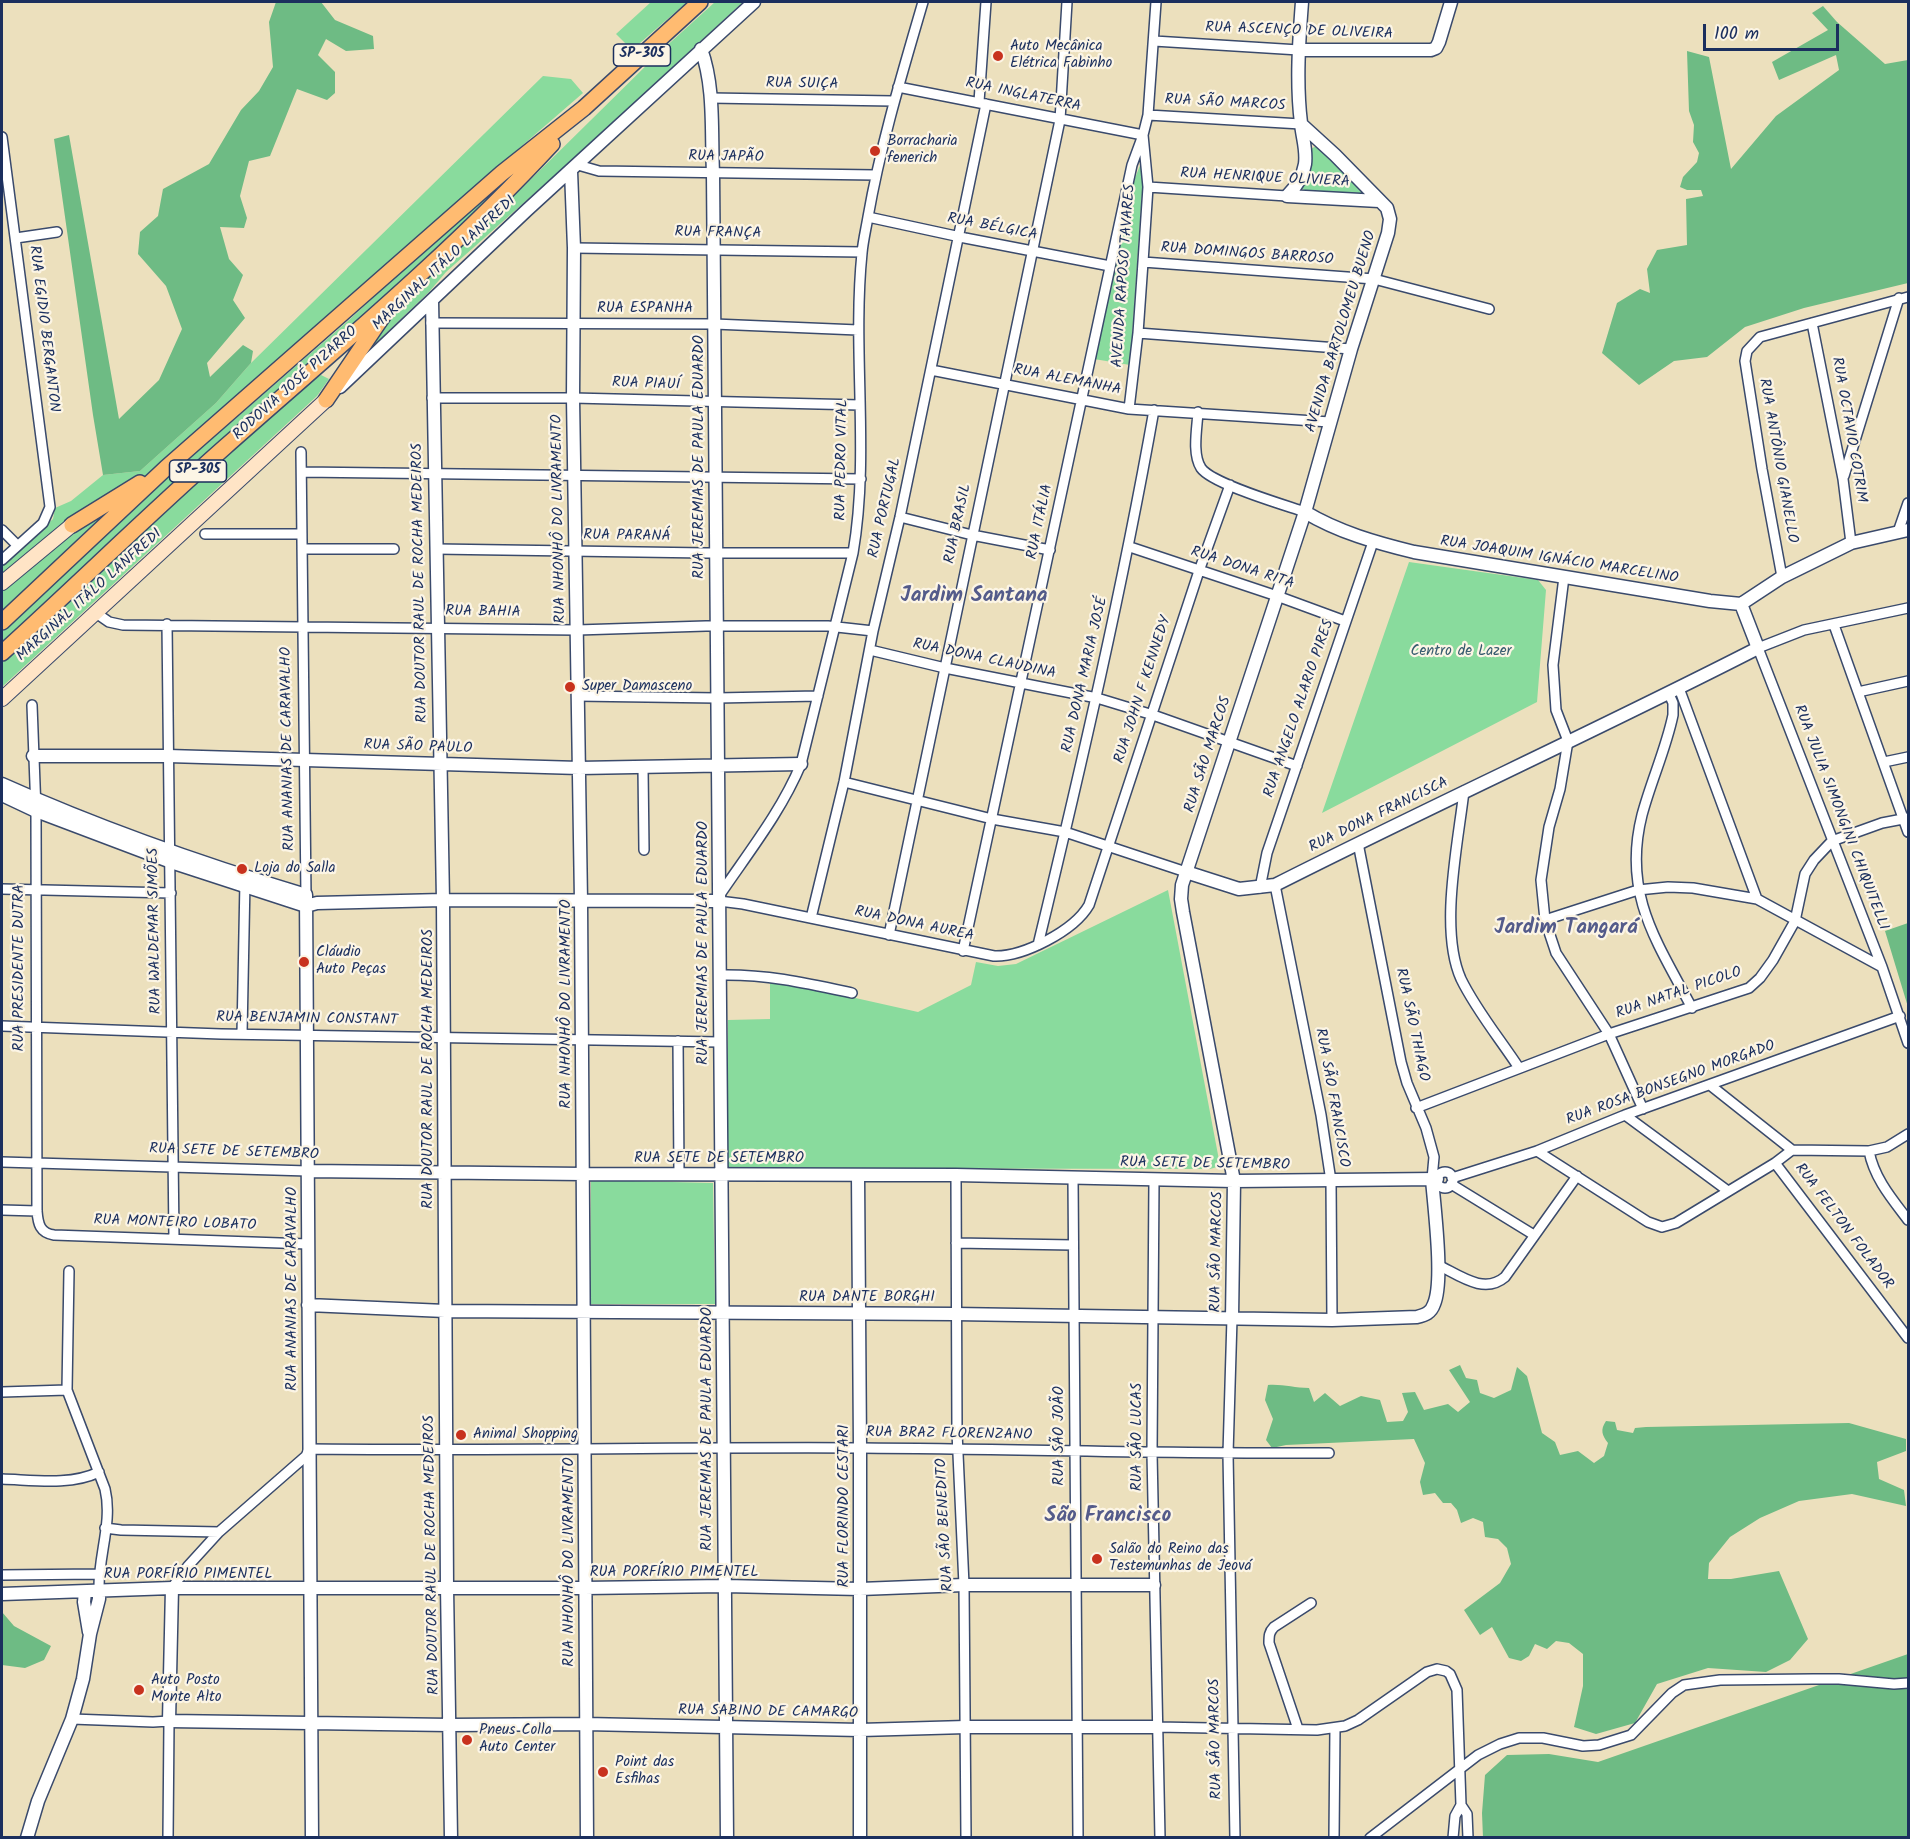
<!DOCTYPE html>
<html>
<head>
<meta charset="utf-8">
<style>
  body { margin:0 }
  #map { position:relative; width:1910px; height:1839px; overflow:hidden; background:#ece0bd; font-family:Kalam,sans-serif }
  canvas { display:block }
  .frame { position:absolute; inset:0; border:3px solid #1b2f5e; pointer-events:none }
  .scale { position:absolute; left:1703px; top:24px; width:136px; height:27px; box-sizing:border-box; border:3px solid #1b2f5e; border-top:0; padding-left:8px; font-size:18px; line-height:21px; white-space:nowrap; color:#1b2f5e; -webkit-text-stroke:4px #fcf5e5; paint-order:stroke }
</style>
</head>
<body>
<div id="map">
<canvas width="1910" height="1839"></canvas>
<div class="frame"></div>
<div class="scale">100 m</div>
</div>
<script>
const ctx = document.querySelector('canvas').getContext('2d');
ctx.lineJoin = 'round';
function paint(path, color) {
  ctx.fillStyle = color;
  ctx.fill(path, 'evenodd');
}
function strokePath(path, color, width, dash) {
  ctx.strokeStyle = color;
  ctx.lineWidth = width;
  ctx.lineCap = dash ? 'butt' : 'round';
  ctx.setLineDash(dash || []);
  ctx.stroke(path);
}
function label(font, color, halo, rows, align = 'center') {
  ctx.font = font + ' Kalam,sans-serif';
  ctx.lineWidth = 4.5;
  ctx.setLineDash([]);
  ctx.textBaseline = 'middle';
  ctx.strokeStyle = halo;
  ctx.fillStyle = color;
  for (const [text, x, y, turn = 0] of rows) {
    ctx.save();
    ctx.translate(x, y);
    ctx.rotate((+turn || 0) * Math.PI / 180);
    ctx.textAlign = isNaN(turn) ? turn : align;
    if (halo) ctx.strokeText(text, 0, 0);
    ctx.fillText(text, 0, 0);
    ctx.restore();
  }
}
paint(new Path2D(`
  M651 2H687L632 50 616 34Z
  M715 2H743L582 151 446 272 429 292 354 364 370 340 403 300 519 191 662 50Z
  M543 76 571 79 583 93 502 163 398 259 166 463 135 482 2 578V563L53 519 55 508 71 501 103 475 140 471 216 403 251 363Z
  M1316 146 1363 192 1362 194 1308 192 1302 189 1311 149Z
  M533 156 443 245 2 643V632L143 499 349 320 480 199Z
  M1141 163 1143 178 1130 365 1094 359 1135 178Z
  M321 375 329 379 317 396 2 687V663L190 487 308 384Z
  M103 516 88 533 2 613V591C32 564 64 530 103 516Z
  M1409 562 1538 580 1546 590 1537 702 1322 813Z
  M1168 890 1219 1160 1217 1167 1210 1169 727 1168 728 1020 770 1019V981L775 980 918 1012 971 985 976 962 998 966 1016 964Z
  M591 1180 713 1183 715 1304H590Z`), '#89db9d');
paint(new Path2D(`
  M276 2H321L335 20 373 36 374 49 346 51 326 39 318 55 335 72V93L327 100 297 89 270 156 249 161 240 196 247 218 244 228 220 227 229 259 243 275 233 300 245 318 207 363 210 377 243 345 253 351 251 363 216 403 140 471 103 475 93 415 54 139 69 135 119 419 159 380 182 329 166 286 138 254 140 232 158 216 163 189 209 164 241 110 259 91 273 67 269 22Z
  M1823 6 1837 22 1885 64 1908 60V283L1804 308 1745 327 1707 357 1674 361 1639 385 1602 353 1617 303 1640 289 1650 293 1647 269 1657 250 1687 245 1686 199 1703 196 1701 190H1687L1680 187 1683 177 1697 162 1699 153 1693 142 1694 125 1689 111 1687 51 1709 57 1731 169 1776 116 1839 70 1836 55 1779 80 1772 62 1828 30 1812 13Z
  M1908 923V1007L1885 931Z
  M1460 1365 1466 1378 1477 1380 1480 1393 1494 1398 1511 1390 1517 1367 1527 1376 1542 1433 1555 1442 1560 1455 1578 1451 1594 1463 1604 1456 1608 1443C1602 1435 1600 1430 1606 1421L1615 1422 1617 1430 1633 1433 1635 1428 1646 1427 1849 1423 1906 1439V1451L1877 1462 1879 1479 1904 1490 1906 1506 1852 1494 1799 1501 1760 1518 1730 1537 1709 1563 1708 1579H1731L1779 1571 1808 1639 1790 1660 1766 1672 1708 1668 1657 1684 1635 1723 1596 1734 1574 1727 1583 1686V1654L1569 1643 1556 1641 1547 1649 1535 1644 1529 1656 1521 1661 1509 1658 1492 1627 1480 1635 1464 1610 1500 1583 1511 1564 1507 1548 1498 1539 1485 1537 1483 1522 1473 1518 1461 1523 1457 1510 1451 1503H1443L1435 1493 1423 1495 1420 1482 1425 1463 1414 1439 1286 1445 1272 1448 1266 1440 1273 1419 1265 1400 1268 1385C1283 1384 1294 1388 1309 1388L1314 1402 1325 1393 1340 1406 1361 1396 1380 1400 1387 1422 1403 1421 1408 1412 1402 1393 1415 1392 1424 1410 1448 1404 1458 1412 1470 1402 1449 1370Z
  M2 1612 14 1626 51 1646 44 1660 25 1668 2 1665Z
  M1908 1654V1837L1483 1838 1482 1813 1485 1775 1507 1755 1549 1754 1598 1762Z`), '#6ebb84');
const minor = new Path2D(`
  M1154 41 1299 50
  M898 87 1143 135
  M710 98 893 101
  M979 102 986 2
  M1148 115 1301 124
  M2 137 50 507 43 523 2 560
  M578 165 599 171 875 175
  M1148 187 1287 196
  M868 217 965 238 1110 266
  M16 238 57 232
  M574 248 862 252
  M1143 262 1374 279 1489 309
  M431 323 714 324 858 330
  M1812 323 1843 479 1851 543
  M1138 333 1351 349
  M931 370 1129 409 1330 422
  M432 398H573L860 405
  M1129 409 1138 333 1143 262 1148 187 1143 135 1148 115 1156 2
  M1198 412C1197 429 1192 454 1201 468 1212 484 1285 505 1305 512
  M301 452 306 895
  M302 472 861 479
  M1844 476 1899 298
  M900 517 972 535 1050 550
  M2 530 17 545
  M1898 532 1908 503
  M205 534H302
  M1130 547 1277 596 1345 621
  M302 549H394
  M436 549 706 553H853
  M1564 577 1553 665 1556 710 1568 741 1560 789 1549 827 1541 880 1545 920 1556 953 1609 1034 1643 1109
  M1782 577 1762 469 1745 361 1747 351 1760 337 1908 297
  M1908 608 1804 630 1758 648 1882 967 1908 1043
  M96 613 109 622 123 625 577 630 706 626H828L873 631
  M167 624 174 1238
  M1834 625 1908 832
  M870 650 945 668 1097 698 1153 715 1297 766
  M1679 688 1757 899
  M1858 692 1908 681
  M1669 694 1673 703V715C1666 749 1651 781 1642 815 1622 894 1657 942 1692 1008
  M577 696 717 698 818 696
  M32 705 36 811 37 1211C38 1224 40 1233 54 1235L308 1244
  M1884 762 1908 757
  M643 768 644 850
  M844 782 992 819 1065 832 1186 872
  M1464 791C1458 844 1439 930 1461 979 1476 1010 1500 1039 1519 1068
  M1358 843 1401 1062 1407 1083 1426 1128 1434 1157 1432 1179
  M1275 885 1321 1115 1331 1181 1332 1320
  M1260 888 1267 853 1373 542
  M2 889 171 893
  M719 896C748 853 781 812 801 764L853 553C870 454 852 353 862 253 863 241 866 229 868 217 881 143 902 74 923 2
  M719 901 743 904 994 956C1023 957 1074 931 1089 905L1199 571 1230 485
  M811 918 844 782 873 631 900 517 986 104
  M1545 920 1638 890 1668 887 1693 888 1757 899 1882 967
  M889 935 1060 120 1067 2
  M1038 945C1081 767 1122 590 1154 410
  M963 951 1132 165 1143 135
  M720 975C767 974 806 983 852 993
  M2 1026 221 1034 720 1042
  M242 1034 245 881
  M678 1041 679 1174
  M1710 1085 1792 1150 1869 1151 1887 1147 1908 1134
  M1416 1108 1609 1034 1749 988 1760 978 1773 960 1795 921 1805 874 1814 860 1832 841 1882 823 1908 818
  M1625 1115 1728 1191
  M1537 1151 1648 1222 1662 1227 1676 1223 1775 1163 1792 1150
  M1869 1151C1874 1178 1892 1199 1908 1220
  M2 1162 308 1171
  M1775 1163 1908 1338
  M1437 1180a8 8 0 1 1 16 0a8 8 0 1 1-16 0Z
  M956 1175 957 1432 964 1585 966 1838
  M1073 1178 1078 1838
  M1452 1178 1537 1151 1625 1115 1900 1016
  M1154 1180 1152 1453 1160 1838
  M1451 1184 1534 1235
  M2 1210 37 1211
  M956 1243 1073 1245
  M1438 1265C1459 1275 1484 1295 1505 1277L1577 1176
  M69 1271 67 1390 105 1489C113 1522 98 1556 99 1590
  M1232 1318 1228 1454 1235 1838
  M2 1392 67 1390
  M2 1479C33 1480 70 1486 99 1472
  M105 1528 121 1530 219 1532
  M2 1575 98 1574
  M172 1588 188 1566 219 1532 306 1456 309 1449C494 1451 678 1447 862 1448 1018 1449 1173 1454 1329 1453
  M72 1719 153 1722 169 1721 168 1838
  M1157 1727 1317 1730 1345 1726 1358 1720 1427 1672 1437 1669 1446 1671 1450 1674 1457 1690 1461 1805 1467 1814 1468 1838
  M1298 1729 1269 1643C1269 1636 1269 1632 1274 1627L1311 1603
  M1334 1838 1335 1728
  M1370 1838 1478 1755 1500 1744 1519 1738H1543L1583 1746 1599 1745 1631 1735 1672 1693 1684 1685 1720 1680 1813 1679H1839L1894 1684 1908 1683
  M1453 1838 1455 1816 1461 1805`);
const tertiary = new Path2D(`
  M701 49C715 87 711 132 713 173L727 1838
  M1299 50H1431L1436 48 1439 42 1451 2
  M571 171 574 248 573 398 581 901 587 1838
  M1287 196C1296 187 1303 177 1305 164 1307 149 1302 137 1301 123 1296 83 1299 41 1302 2
  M1287 196 1379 201
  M432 300 443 900 447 1587 451 1838
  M340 387 527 210 754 2
  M1305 512C1338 532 1377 543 1414 552L1710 601 1741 604
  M1741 604 1782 577 1851 543 1908 530
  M33 756H168L579 768 801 764
  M2 784C100 828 203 864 306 895L312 1838
  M2 795 36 811 171 862 306 906 317 903 443 900 719 901
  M1186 872 1239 889 1275 885C1435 804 1598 730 1758 648L1741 604
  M308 1171 583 1174 956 1175 1234 1181 1437 1179
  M858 1175 860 1448V1838
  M308 1305 445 1311 955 1314 1332 1320 1417 1317C1425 1315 1431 1313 1434 1304 1444 1281 1434 1206 1432 1179
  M1232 1318 1234 1181 1183 912 1181 899 1182 885 1305 512 1351 349 1388 233 1390 219 1387 208 1335 155 1301 124
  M172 1588 169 1721 450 1725 586 1724 860 1730 966 1727H1157
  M85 1592 84 1602 89 1632
  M2 1594 172 1588H585L725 1586 860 1589 964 1585H1154
  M27 1838 38 1801 72 1719 83 1679 90 1634 99 1599V1590`);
const secondary = new Path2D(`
  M2 583 72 525
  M2 699 326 400`);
const primary = new Path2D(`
  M326 400 385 313
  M72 525 140 483
  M2 622 166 468 502 173 584 108 700 2
  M2 653C77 585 149 514 225 447 337 348 451 253 552 144`);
strokePath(minor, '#3a4a6c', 12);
strokePath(tertiary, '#3a4a6c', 15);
strokePath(secondary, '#3a4a6c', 16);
strokePath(primary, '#3a4a6c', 18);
strokePath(minor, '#fff', 9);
strokePath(tertiary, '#fff', 12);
strokePath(secondary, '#ffe4c6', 14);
strokePath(primary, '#ffbb71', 15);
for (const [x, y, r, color] of [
  [998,56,6,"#c8321e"],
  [875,151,6,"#c8321e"],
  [570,687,6,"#c8321e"],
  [242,869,6,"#c8321e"],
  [304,962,6,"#c8321e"],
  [461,1435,6,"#c8321e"],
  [1097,1559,6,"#c8321e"],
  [139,1690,6,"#c8321e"],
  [467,1740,6,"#c8321e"],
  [603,1772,6,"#c8321e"]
]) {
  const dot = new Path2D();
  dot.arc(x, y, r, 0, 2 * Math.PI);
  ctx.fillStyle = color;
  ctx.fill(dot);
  strokePath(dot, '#fcf5e5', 2);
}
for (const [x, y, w] of [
  [642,55,57],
  [198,471,57]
]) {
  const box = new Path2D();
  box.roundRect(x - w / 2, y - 11, w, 22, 4.5);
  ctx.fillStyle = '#fcf5e5';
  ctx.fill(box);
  strokePath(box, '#1b2f5e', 1.5);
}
label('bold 14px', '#1b2f5e', null, [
  ["SP-305",642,55],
  ["SP-305",198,471]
]);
label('15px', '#1b2f5e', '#fcf5e5', [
  ["RUA ASCENÇO DE OLIVEIRA",1299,32,2],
  ["RUA SUIÇA",802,85,1],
  ["RUA INGLATERRA",1023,96,12],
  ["RUA SÃO MARCOS",1225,104,3],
  ["RUA JAPÃO",726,158,1],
  ["RUA HENRIQUE OLIVIERA",1265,179,3],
  ["RUA BÉLGICA",992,228,11],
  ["RUA FRANÇA",718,234,1],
  ["RUA DOMINGOS BARROSO",1247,255,4],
  ["MARGINAL ITÁLO LANFREDI",445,264,-43],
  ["AVENIDA RAPOSO TAVARES",1125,276,-86],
  ["RUA ESPANHA",645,309],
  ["RUA EGIDIO BERGANTON",43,329,83],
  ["AVENIDA BARTOLOMEU BUENO",1342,332,-73],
  ["RUA ALEMANHA",1067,381,11],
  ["RODOVIA JOSÉ PIZARRO",296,384,-42],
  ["RUA PIAUÍ",646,385,2],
  ["RUA OCTAVIO COTRIM",1848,430,80],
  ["RUA JEREMIAS DE PAULA EDUARDO",700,457,-90],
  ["RUA PEDRO VITAL",843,460,-89],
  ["RUA ANTÔNIO GIANELLO",1777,461,80],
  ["RUA PORTUGAL",886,508,-77],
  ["RUA NHONHÔ DO LIVRAMENTO",560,519,-91],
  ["RUA ITÁLIA",1041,522,-78],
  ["RUA BRASIL",959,524,-78],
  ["RUA PARANÁ",627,537,1],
  ["RUA JOAQUIM IGNÁCIO MARCELINO",1559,561,9],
  ["RUA DONA RITA",1242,569,18],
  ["RUA DOUTOR RAUL DE ROCHA MEDEIROS",421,583,-91],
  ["MARGINAL ITÁLO LANFREDI",90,596,-42],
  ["RUA BAHIA",483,613,1],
  ["RUA DONA CLAUDINA",984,660,12],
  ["RUA DONA MARIA JOSÉ",1086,675,-77],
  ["RUA JOHN F KENNEDY",1144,690,-72],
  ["RUA ANGELO ALARIO PIRES",1300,709,-71],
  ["RUA SÃO PAULO",418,748,2],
  ["RUA ANANIAS DE CARAVALHO",289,749,-91],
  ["RUA SÃO MARCOS",1209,755,-72],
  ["RUA DONA FRANCISCA",1379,816,-26],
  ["RUA JULIA SIMONGINI CHIQUITELLI",1840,818,69],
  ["RUA DONA AUREA",914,925,12],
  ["RUA WALDEMAR SIMÕES",156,931,-91],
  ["RUA JEREMIAS DE PAULA EDUARDO",704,943,-90],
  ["RUA PRESIDENTE DUTRA",20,968,-90],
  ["RUA NATAL PICOLO",1679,994,-19],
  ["RUA NHONHÔ DO LIVRAMENTO",567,1004,-90],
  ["RUA BENJAMIN CONSTANT",307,1020,1],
  ["RUA SÃO THIAGO",1411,1025,78],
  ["RUA DOUTOR RAUL DE ROCHA MEDEIROS",429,1069,-90],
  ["RUA ROSA BONSEGNO MORGADO",1671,1084,-20],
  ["RUA SÃO FRANCISCO",1331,1098,80],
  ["RUA SETE DE SETEMBRO",234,1153,2],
  ["RUA SETE DE SETEMBRO",719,1159],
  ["RUA SETE DE SETEMBRO",1205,1165,1],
  ["RUA MONTEIRO LOBATO",175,1224,2],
  ["RUA FELTON FOLADOR",1843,1227,53],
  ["RUA SÃO MARCOS",1218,1252,-89],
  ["RUA ANANIAS DE CARAVALHO",293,1289,-90],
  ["RUA DANTE BORGHI",867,1298],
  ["RUA JEREMIAS DE PAULA EDUARDO",708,1429,-90],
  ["RUA BRAZ FLORENZANO",949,1435,1],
  ["RUA SÃO JOÃO",1060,1436,-90],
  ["RUA SÃO LUCAS",1138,1437,-90],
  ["RUA FLORINDO CESTARI",845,1506,-90],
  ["RUA SÃO BENEDITO",946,1525,-93],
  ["RUA DOUTOR RAUL DE ROCHA MEDEIROS",433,1555,-91],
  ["RUA NHONHÔ DO LIVRAMENTO",570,1562,-90],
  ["RUA PORFÍRIO PIMENTEL",674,1573],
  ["RUA PORFÍRIO PIMENTEL",188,1575],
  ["RUA SABINO DE CAMARGO",768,1713,1],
  ["RUA SÃO MARCOS",1217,1739,-91]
]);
label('15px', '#1b2f5e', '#fcf5e5', [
  ["Auto Mecânica",1010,47],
  ["Elétrica Fabinho",1010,64],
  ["Borracharia",887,142],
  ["fenerich",887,159],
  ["Super Damasceno",582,687],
  ["Loja do Salla",254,869],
  ["Cláudio",316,953],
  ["Auto Peças",316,970],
  ["Animal Shopping",473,1435],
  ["Salão do Reino das",1109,1550],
  ["Testemunhas de Jeová",1109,1567],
  ["Auto Posto",151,1681],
  ["Monte Alto",151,1698],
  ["Pneus Colla",479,1731],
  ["Auto Center",479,1748],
  ["Point das",615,1763],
  ["Esfihas",615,1780]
], 'left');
label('15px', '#365a6e', '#fcf5e5', [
  ["Centro de Lazer",1461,652]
]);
label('bold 21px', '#545b8a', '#fcf5e5', [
  ["Jardim Santana",974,597],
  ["Jardim Tangará",1566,929],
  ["São Francisco",1108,1517]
]);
</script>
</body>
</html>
